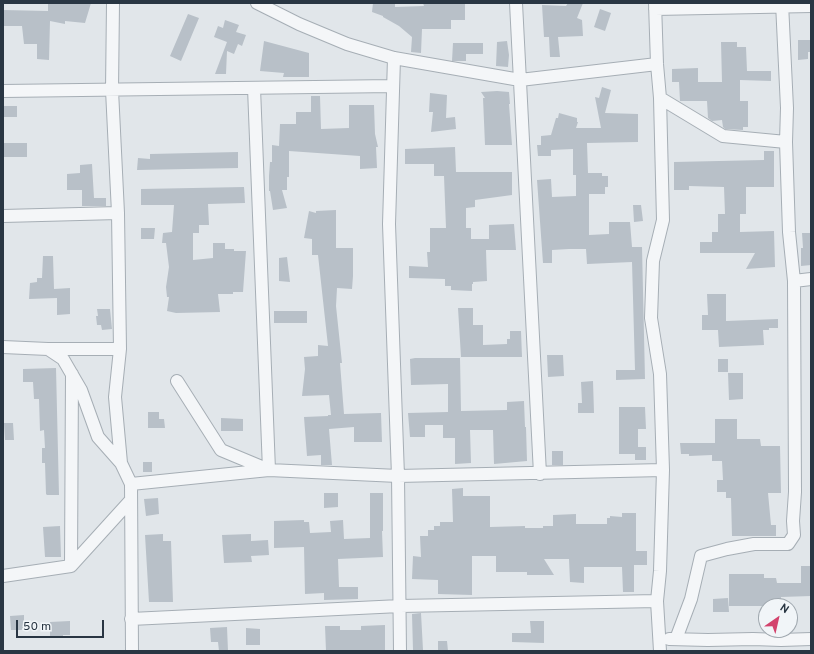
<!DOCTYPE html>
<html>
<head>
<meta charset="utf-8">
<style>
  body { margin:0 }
  #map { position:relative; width:814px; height:654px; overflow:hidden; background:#e1e6ea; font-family:Overpass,sans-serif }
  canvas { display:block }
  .frame { position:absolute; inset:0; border:4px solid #293643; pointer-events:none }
  .north { position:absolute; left:758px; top:598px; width:40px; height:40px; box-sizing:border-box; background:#f1f5f8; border:1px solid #a1a9b0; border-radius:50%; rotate:34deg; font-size:11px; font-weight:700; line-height:16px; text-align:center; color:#293643 }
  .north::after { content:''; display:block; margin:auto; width:14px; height:18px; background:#d3436d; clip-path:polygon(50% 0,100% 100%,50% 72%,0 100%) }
  .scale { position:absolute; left:16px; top:620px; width:88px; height:18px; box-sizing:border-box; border:2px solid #293643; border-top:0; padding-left:5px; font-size:12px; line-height:14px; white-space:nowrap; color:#293643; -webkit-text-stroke:3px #f1f5f8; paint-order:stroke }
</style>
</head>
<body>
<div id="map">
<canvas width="814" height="654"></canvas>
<div class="frame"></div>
<div class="north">N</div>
<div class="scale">50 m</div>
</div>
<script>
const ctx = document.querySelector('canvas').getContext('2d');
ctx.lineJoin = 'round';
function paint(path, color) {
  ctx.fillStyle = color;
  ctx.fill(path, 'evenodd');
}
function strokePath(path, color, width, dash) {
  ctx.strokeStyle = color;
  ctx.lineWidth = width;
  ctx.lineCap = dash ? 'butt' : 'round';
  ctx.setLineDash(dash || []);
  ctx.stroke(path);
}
paint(new Path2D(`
  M48 3H91L85 23 65 21V24L50 21 49 60 37 59V44H24L22 26H3V10L48 11Z
  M373 3H395V7L424 6 423 3H465V20H451V29H422L421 53 411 52 412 37 399 26 383 17V16L372 12Z
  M568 3H583L577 18 582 20 583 36 558 37 560 57H550L549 37H544L542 5 566 6Z
  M600 9 611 13 605 31 594 27Z
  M188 14 199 18 181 61 170 56Z
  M225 20 239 25 236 32 246 35 242 46 238 44 234 54 227 51 226 74H215L227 42 214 37 218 26 223 28Z
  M798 40H811V52H808V59L798 60Z
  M264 41 309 53V77H283L284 73 260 71Z
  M507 41 509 55 508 67 496 66 497 42Z
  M721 42H737V47H746L747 71H771V81L740 80V101H748V127H743V130L725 129 723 127 722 120 712 121 708 118 707 101H680L679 82H672V69L698 68V82H722Z
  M453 43H483V54H466V61H452Z
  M602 87 611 90 605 113 638 114V142L587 143 588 173H602V176H608V187H605V194H589V235L609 234V222H630L632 247H642L645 379 616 380V370H635L632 262 587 264 586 249H569L552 250V263H543L537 180 551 179 552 197 576 196V175H573V149L551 150V156H538L537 145H541V136L551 135 556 118H558L559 113 577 118V122H578L576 128H601L595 97 599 98Z
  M497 91 509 92 510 104H509L512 145H485L483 98H485L481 92Z
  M430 93 447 95 446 118 455 117 456 129 431 132 433 112H429Z
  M311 96H320L321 129 349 128V105H374L375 134 378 147H376L377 168 360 169V156L289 151V177H287V190H282L287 208 273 210 270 191H269V176L270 162H272V145L279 146 280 124H296V112H311Z
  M3 106H17V117H3Z
  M3 143H27V157H3Z
  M455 147 456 172H512V195L475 200V207L466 208V228H471V239H489V225L514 224 516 250H486L487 281 473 282V284H472V291L451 290V286H445V279L409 278V266L428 267 427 252H430V228H446L444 176H434V164H405V149Z
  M764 151H774V187H746V214H740V232L774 231 775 267 746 269 755 253H700V242H712V232H718V214H725L724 187 689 186V190H674V162L764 160Z
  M238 152V168L137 170 138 158 150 159V154Z
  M92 164 94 198H106V206H82V190H67V174L80 173V165Z
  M244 187 245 203 208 204 209 225H199V233H193V260L213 258V243H225V249H234V251H246L243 292H233V294H218L220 312 176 313 167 311 169 297H167L166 287 169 267 166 243H162L163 233 172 232 174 205H141V189Z
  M633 205H641L643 221 634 222Z
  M336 210V248H353V276L352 289 337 288 336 306 342 363H340L344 414 381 413 382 442H354V427L329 429 332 465H321V455L307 456 304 417 328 416V415H331L329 395 302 396 305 369 304 357 318 356V345L328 346 318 255H312V239L304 238 309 211 316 213V211Z
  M141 228H155L154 239H141Z
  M802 233H811V265L801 266V248H803Z
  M43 256H53L54 289 70 288V314L57 315V298L29 299 30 283 37 282V278H42Z
  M287 257 290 282 279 281V258Z
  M707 294H726V321L778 319V328H769V330H763L764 345 719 347 718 330H702V315H708Z
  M458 308H473V325H483V345L507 344V339H510V331H521L522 357H461Z
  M97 309H110L112 329 102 330 101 325H97L96 316H98Z
  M274 311H307V323H274Z
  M547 355H563L564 376 548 377Z
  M415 358H460L461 411 507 410V402L524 401 525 427H526L527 461 494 464 493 430H470L471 463 455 464V438H443V425H425V437H410L408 413 448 412V384L411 385 410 359Z
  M718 359H728V372H718Z
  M56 368 59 495H47L46 494 45 463H42V448H45L44 430 40 431 39 399H34L33 382H23V369Z
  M728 373H743V399L729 400Z
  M593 381 594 413H578V403H582L581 382Z
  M619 407H645L646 429H638V447H646V460H635V454H619Z
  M148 412H159V419H164L165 428H148Z
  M221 418 243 419V431H221Z
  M715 419H737V439H760L761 446H780L781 493H768L771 525H776V536H732L731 498H726V492H717V480H723L722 461H712V455L689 456V454H681L680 443H715Z
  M4 423H13L14 440H5Z
  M552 451H563V465H552Z
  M143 462H152V472H143Z
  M463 488V496H490V527L525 526V528H543V526H553V515L576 514V524H607V518H610V516L622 517V513H636V551H647V565H634V592H623L622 567H584V583L570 582 569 559H544L554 575H527V572H496V556H472V595L438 594V580L412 579 413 556 421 557 420 536H428V530H434V526H440V522H453L452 489Z
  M324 493H338V507L324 508Z
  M370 493H383V531H382L383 557 338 559 339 587H358V599L324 600V593L305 594 304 547 274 548V521L304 520V522H309L310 533 331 532 330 521 343 520 344 539 370 538Z
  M158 498 159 514 146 516 144 499Z
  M60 526 61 557H45L43 527Z
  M163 534V541H171L173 602H149L145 535Z
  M251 534V541L268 540 269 555 251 556 252 562 224 563 222 535Z
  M801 566H811V596L781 597V606H729V574H764V578H776L777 583H801Z
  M728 598 729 612H713V599Z
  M421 613 423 650H413L412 614Z
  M24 615V630H11L10 616Z
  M70 621V635H63V637H50V622Z
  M530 621H544V643L512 642V633H531Z
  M385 625V651H326L325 626H340V630H361V626Z
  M227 627 228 651H219L218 642H211L210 628Z
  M246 628 260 629V645H246Z
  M438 641H447L448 651H438Z`), '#b8c0c8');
const minor = new Path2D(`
  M113 3 112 90 118 213 120 349 115 397 121 463 131 484 132 651
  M257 3 299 24 347 44 394 58 520 80 657 64
  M516 3 540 474
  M655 3 657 64 660 98 663 220 653 261 651 318 660 374 663 470 660 571 657 601 660 651
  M655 9 811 6
  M394 58 389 224 398 476 400 651
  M3 91 393 86
  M660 98 723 136 786 142
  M3 216 118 213
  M794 281 811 279
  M3 347 48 349H120
  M48 349 63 359 81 390 98 437 121 463
  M177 381 221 450 269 470 254 88
  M131 484 269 470 398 476 663 470
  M71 566 72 374
  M3 576 71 566 130 501
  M131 619 400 606 657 601
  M669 639 708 640 753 639 781 640 811 639
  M676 639 691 599 701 556 727 549 754 544H788L794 535 793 521 795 492 794 281 789 232 786 142 787 108 782 3`);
strokePath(minor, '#a6aeb5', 14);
strokePath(minor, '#f4f6f8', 12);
</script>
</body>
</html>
